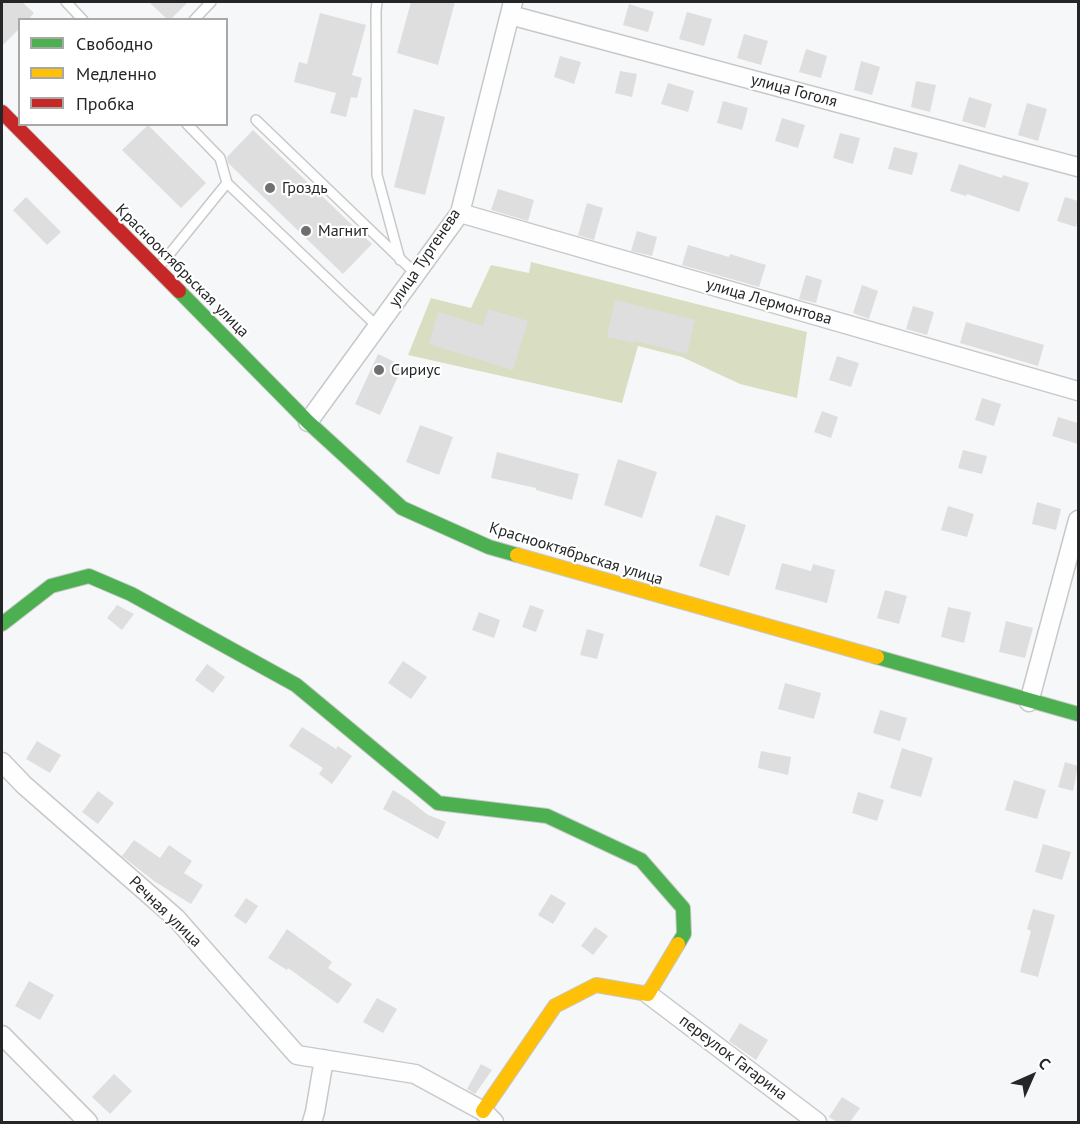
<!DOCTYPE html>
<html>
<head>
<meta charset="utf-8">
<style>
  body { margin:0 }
  #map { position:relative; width:1080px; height:1124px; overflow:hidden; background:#f6f7f8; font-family:"PT Sans",sans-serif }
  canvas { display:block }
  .frame { position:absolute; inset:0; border:3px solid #252627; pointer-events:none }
  .legend { position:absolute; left:18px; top:18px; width:210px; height:108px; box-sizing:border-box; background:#fff; border:2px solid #a8a8a9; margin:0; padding:8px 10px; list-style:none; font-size:18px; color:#252627 }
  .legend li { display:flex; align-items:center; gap:12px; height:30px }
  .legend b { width:30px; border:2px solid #a8a8a9 }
  .north { position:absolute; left:1002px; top:1046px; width:60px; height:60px; -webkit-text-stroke:4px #fff; paint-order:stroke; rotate:45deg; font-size:16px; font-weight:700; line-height:24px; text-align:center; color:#252627 }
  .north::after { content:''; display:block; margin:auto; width:21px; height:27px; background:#252627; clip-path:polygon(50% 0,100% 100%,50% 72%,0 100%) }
</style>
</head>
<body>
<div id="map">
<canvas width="1080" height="1124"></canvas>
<div class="frame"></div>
<ul class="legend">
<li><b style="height:8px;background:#4caf50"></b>Свободно</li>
<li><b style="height:8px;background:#ffc107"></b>Медленно</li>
<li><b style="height:8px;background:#c62828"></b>Пробка</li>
</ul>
<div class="north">С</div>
</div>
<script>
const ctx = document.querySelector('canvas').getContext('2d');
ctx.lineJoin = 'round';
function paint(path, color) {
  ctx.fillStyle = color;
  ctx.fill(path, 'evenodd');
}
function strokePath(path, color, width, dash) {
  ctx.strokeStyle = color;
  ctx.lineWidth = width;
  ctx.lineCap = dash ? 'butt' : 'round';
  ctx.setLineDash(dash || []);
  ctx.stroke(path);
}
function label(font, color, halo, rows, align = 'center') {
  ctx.font = font + ' "PT Sans",sans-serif';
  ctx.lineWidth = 4.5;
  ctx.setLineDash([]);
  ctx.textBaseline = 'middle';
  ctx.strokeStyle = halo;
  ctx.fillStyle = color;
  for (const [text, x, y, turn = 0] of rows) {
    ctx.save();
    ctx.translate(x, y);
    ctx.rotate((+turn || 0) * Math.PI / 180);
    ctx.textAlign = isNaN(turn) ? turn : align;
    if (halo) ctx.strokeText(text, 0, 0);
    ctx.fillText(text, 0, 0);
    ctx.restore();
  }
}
paint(new Path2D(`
  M531 262 807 332 797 398 740 384 682 357 638 346 622 403 408 355 431 298 471 308 491 265 529 273Z`), '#d9dec2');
paint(new Path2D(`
  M2 2H22L34 13 28 20H20V28L2 46Z
  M149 2H188L170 20H168Z
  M411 2H455L438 65 397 53Z
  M629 4 654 12 648 32 623 25Z
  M687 12 712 19 704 46 679 39Z
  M320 13 366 25 352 75 362 78 357 98 351 97 346 117 330 113 336 93 294 82 299 62 307 64Z
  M744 34 768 41 761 65 737 58Z
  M806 49 827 56 821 78 799 72Z
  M560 56 581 62 574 84 554 77Z
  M861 61 880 67 872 95 854 90Z
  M620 71 637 74 632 97 615 93Z
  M916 81 936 85 930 112 911 107Z
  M668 83 694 91 688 112 661 104Z
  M969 97 992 104 985 128 962 121Z
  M723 101 748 108 742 130 717 123Z
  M1027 103 1047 109 1038 141 1018 135Z
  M414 109 445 117 425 195 394 187Z
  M782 118 805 125 798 148 775 141Z
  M148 125 206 183 181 208 122 150Z
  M253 130 372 244 343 274 228 163 227 157Z
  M840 133 860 138 853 164 833 158Z
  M894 147 918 153 912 175 888 169Z
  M959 164 1002 178 1003 175 1029 183 1019 212 967 194 966 196 950 191Z
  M498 189 534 200 528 221 491 210Z
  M26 197 61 232 47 245 13 210Z
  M1065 197 1078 201V217L1076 227 1057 221Z
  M587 203 603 208 594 240 578 235Z
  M637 231 657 237 652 256 631 251Z
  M688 245 729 257 730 254 766 265 759 287 682 265Z
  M806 275 822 280 816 303 799 299Z
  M862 285 878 291 869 319 853 313Z
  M615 300 695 320 687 354 635 341 634 343 607 337Z
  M913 306 934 312 927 335 906 329Z
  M488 309 528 321 513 370 429 344 438 312 483 326Z
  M966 322 1044 345 1038 366 960 343Z
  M378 354 403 366 380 415 355 404Z
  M837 356 859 363 851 387 829 380Z
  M982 398 1001 404 994 426 975 420Z
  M822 411 838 417 831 438 814 432Z
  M1058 417 1078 423V444L1052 436Z
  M420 425 453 437 439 475 406 462Z
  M963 450 987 456 982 474 958 468Z
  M497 452 579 474 572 500 536 490V488L491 478Z
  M618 459 657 472 642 518 604 505Z
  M1037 502 1061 509 1056 530 1032 524Z
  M948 506 974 514 967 537 941 530Z
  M716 515 746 525 729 576 699 566Z
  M782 563 811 571 813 564 835 570 827 603 775 589Z
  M885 590 907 596 899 624 877 618Z
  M117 605 134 614 122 630 107 618Z
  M530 605 544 610 536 632 522 627Z
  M948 607 971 612 964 643 941 637Z
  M479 612 500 620 494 638 472 630Z
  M1006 621 1033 628 1025 658 999 652Z
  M587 629 604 634 597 659 580 655Z
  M403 661 427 677 411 699 388 683Z
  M207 664 225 677 213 693 195 680Z
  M785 683 821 693 814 719 778 709Z
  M880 710 907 718 900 741 873 733Z
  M302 727 336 749 338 746 352 756 332 784 319 774 323 768 289 746Z
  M37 741 61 755 50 773 26 759Z
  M902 748 933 758 921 797 890 788Z
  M761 751 791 757 788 775 758 768Z
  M1065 762 1078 766 1073 791 1058 787Z
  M1014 780 1046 790 1037 819 1005 810Z
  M393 790 409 800 428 815 446 822 438 839 383 809Z
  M98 791 114 803 98 824 82 812Z
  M858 792 884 800 877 821 852 813Z
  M134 840 160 858 169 845 192 861 184 873 203 885 191 904 154 881 122 856Z
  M1043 844 1071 852 1062 880 1035 872Z
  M551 894 566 903 553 924 538 915Z
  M246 898 258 906 246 924 234 916Z
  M1033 909 1055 915 1038 977 1020 972 1031 931 1027 929Z
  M595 927 608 936 593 955 581 946Z
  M287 929 332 962 328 968 352 984 338 1004 288 968 287 970 268 958Z
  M29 981 54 995 40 1020 15 1006Z
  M377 998 397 1009 383 1033 363 1022Z
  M740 1023 768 1040 756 1060 729 1041Z
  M481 1064 492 1070 475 1094 467 1089Z
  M114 1074 132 1091 110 1114 92 1097Z
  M842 1097 860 1108 850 1122H837L829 1117Z`), '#dededf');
const lane = new Path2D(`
  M66 2 83 20
  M377 2 376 11 377 175 400 260
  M194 20 211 2
  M256 120 416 274
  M227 183 378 327
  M159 267 227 183 220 158 187 124`);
const street = new Path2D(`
  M510 15 1078 167
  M460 213 1078 391
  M308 422 460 213 513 2
  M1029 702 1078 520
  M2 762 24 785 176 918 297 1055 415 1074 483 1111 494 1122
  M648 994 817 1122
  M2 1035 88 1122
  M312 1122 315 1112 324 1059`);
const fast = new Path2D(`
  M179 291 308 422 402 508 489 547 517 555
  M2 624 51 586 89 576 131 594 296 685 438 803 547 816 641 860 683 908 684 934 678 944
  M877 657 1078 714`);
const slow = new Path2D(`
  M517 555 877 657
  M483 1111 555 1006 596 985 648 994 678 944`);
const jam = new Path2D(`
  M2 112 179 291`);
strokePath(lane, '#c7c8c9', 12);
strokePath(street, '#c7c8c9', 21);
strokePath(fast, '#c7c8c9', 16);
strokePath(slow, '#c7c8c9', 16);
strokePath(jam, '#c7c8c9', 16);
strokePath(lane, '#fefefe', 9);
strokePath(street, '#fefefe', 18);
strokePath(fast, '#4caf50', 14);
strokePath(slow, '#ffc107', 14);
strokePath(jam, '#c62828', 14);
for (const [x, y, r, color] of [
  [270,188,6,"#6e6f70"],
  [306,231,6,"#6e6f70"],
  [379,370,6,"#6e6f70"]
]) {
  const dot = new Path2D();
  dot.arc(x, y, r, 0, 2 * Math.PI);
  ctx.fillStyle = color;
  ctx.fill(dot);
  strokePath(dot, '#fff', 2);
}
label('16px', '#252627', '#fff', [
  ["улица Гоголя",794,91,15],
  ["улица Тургенева",425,258,-56],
  ["Краснооктябрьская улица",182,271,45],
  ["улица Лермонтова",769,302,16],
  ["Краснооктябрьская улица",576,554,17],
  ["Речная улица",165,912,44],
  ["переулок Гагарина",733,1058,37]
]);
label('16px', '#252627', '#fff', [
  ["Гроздь",282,188],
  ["Магнит",318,231],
  ["Сириус",391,370]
], 'left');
</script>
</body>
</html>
